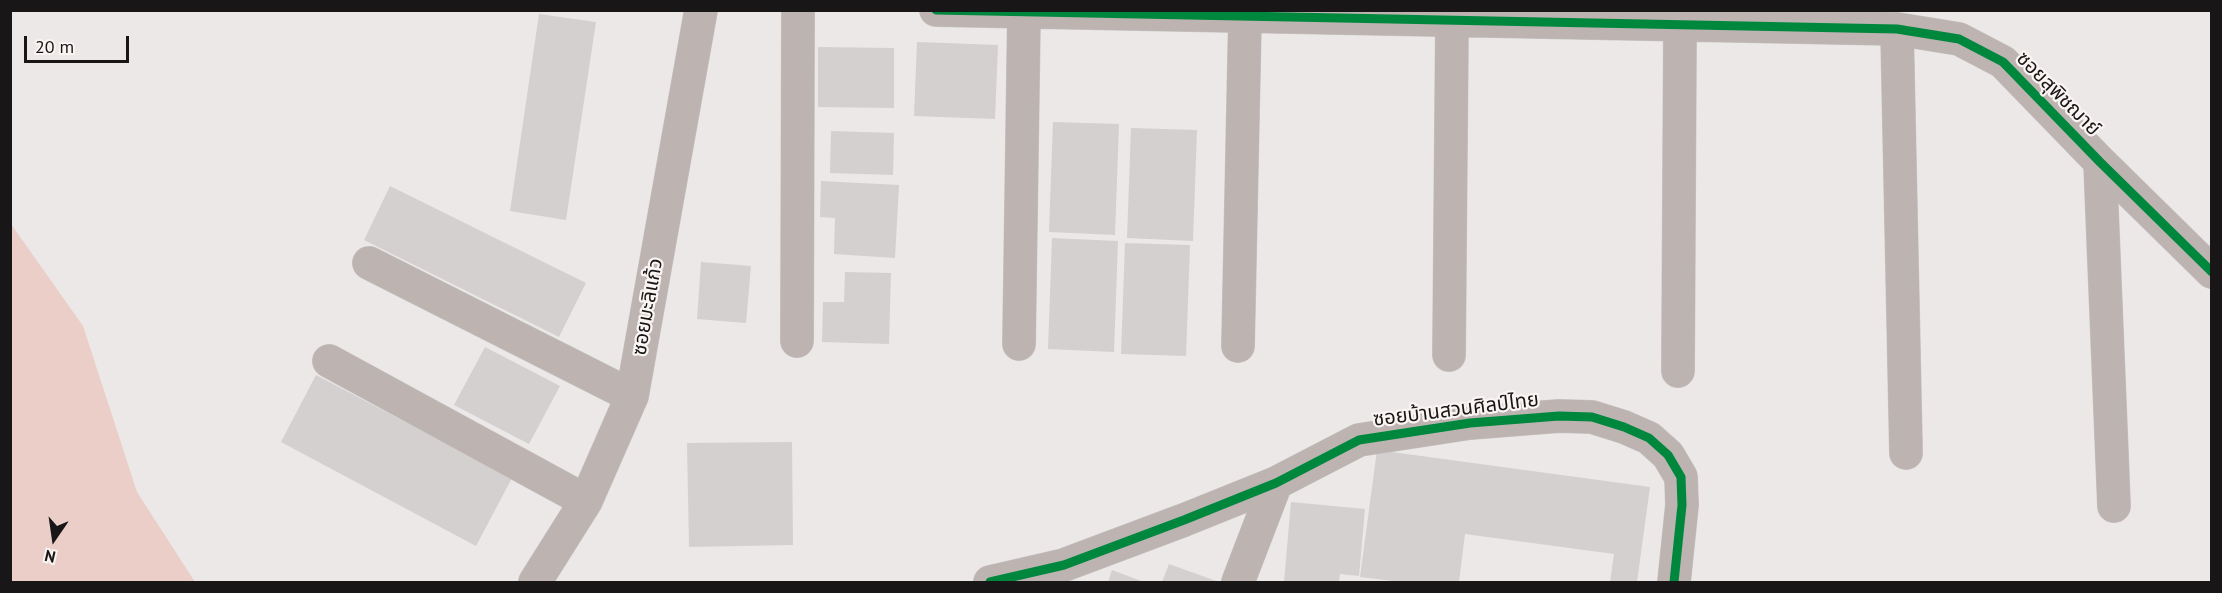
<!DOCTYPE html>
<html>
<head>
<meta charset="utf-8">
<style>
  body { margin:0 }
  #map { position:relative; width:2222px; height:593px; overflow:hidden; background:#ebe8e7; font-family:"PT Sans",sans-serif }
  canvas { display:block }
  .frame { position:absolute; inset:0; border:12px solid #181616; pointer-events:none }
  .north { position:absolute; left:24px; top:509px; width:60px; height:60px; -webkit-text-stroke:4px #faf4f3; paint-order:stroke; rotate:193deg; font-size:16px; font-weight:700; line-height:24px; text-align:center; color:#181616 }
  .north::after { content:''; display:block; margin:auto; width:21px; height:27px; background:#181616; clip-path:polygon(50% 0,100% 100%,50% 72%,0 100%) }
  .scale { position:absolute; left:24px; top:36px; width:105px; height:27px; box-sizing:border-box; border:3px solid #181616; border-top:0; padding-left:8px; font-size:18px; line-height:21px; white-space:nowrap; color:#181616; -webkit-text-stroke:4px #faf4f3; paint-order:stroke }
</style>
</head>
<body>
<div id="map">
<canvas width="2222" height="593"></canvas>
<div class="frame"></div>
<div class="north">N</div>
<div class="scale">20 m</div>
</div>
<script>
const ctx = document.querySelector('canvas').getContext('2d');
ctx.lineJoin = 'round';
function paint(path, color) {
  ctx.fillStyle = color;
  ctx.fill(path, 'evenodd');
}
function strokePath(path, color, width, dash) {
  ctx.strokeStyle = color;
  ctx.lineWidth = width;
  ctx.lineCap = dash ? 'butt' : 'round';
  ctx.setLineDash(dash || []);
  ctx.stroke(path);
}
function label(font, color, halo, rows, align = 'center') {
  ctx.font = font + ' "PT Sans","Noto Sans Thai",sans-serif';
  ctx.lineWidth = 4.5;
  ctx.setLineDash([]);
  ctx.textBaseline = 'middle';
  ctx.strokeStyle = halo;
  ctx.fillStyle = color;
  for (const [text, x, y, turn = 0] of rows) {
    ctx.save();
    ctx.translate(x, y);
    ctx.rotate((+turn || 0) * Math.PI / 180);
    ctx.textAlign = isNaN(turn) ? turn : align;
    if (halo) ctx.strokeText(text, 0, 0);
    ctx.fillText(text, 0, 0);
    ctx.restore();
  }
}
paint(new Path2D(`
  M11 224 83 326 137 492 195 582H11Z`), '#eacec7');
paint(new Path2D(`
  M539 14 596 22 566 220 510 211Z
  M917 42 998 45 995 119 914 116Z
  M818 47 894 48V108L818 107Z
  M1053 122 1119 124 1115 235 1049 232Z
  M1131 128 1197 130 1193 241 1127 238Z
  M831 131 894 133 893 175 830 173Z
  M821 181 899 185 895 258 834 254 835 218 820 217Z
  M390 186 586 283 559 337 364 240Z
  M1052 238 1118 241 1114 352 1048 349Z
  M1125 243 1190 245 1186 356 1121 354Z
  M701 262 751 266 746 323 697 319Z
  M845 272 891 273 889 344 822 342 823 302H844Z
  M485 347 560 386 529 444 454 405Z
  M316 375 512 478 476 546 281 442Z
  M792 442 793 545 689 547 687 443Z
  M1377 450 1650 487 1637 582H1610L1614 554 1465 534 1459 582H1401L1360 577Z
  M1291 502 1365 509 1359 576 1340 574 1339 582H1284Z
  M1169 564 1219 582H1162Z
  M1112 570 1144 582H1108Z`), '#d3d0cf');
const minor = new Path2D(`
  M936 10 1897 29 1959 39 2003 62 2100 162 2212 272
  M1897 29 1906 453
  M2100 162 2114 506
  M369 263 632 396
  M797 341 798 10
  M1019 344 1024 12
  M1238 346 1245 16
  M1449 355 1452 20
  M329 361 586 501
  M1678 371 1680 25
  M535 582 586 501 632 396 701 10
  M990 582 1064 565 1184 520 1276 483 1359 440 1470 423 1559 416 1592 417 1624 427 1649 438 1668 455 1681 477 1682 505 1674 582
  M1238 582 1276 483`);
strokePath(minor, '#c8c6c6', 34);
strokePath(minor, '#bdb3b1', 33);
strokePath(new Path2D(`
  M936 10 1897 29 1959 39 2003 62 2100 162 2212 272
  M990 582 1064 565 1184 520 1276 483 1359 440 1470 423 1559 416 1592 417 1624 427 1649 438 1668 455 1681 477 1682 505 1674 582`), '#00873e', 9);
label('20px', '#181616', '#faf4f3', [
  ["ซอยสุพิชฌาย์",2058,94,45],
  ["ซอยมะลิแก้ว",648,307,-80],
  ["ซอยบ้านสวนศิลป์ไทย",1456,410,-7]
]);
</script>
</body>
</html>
